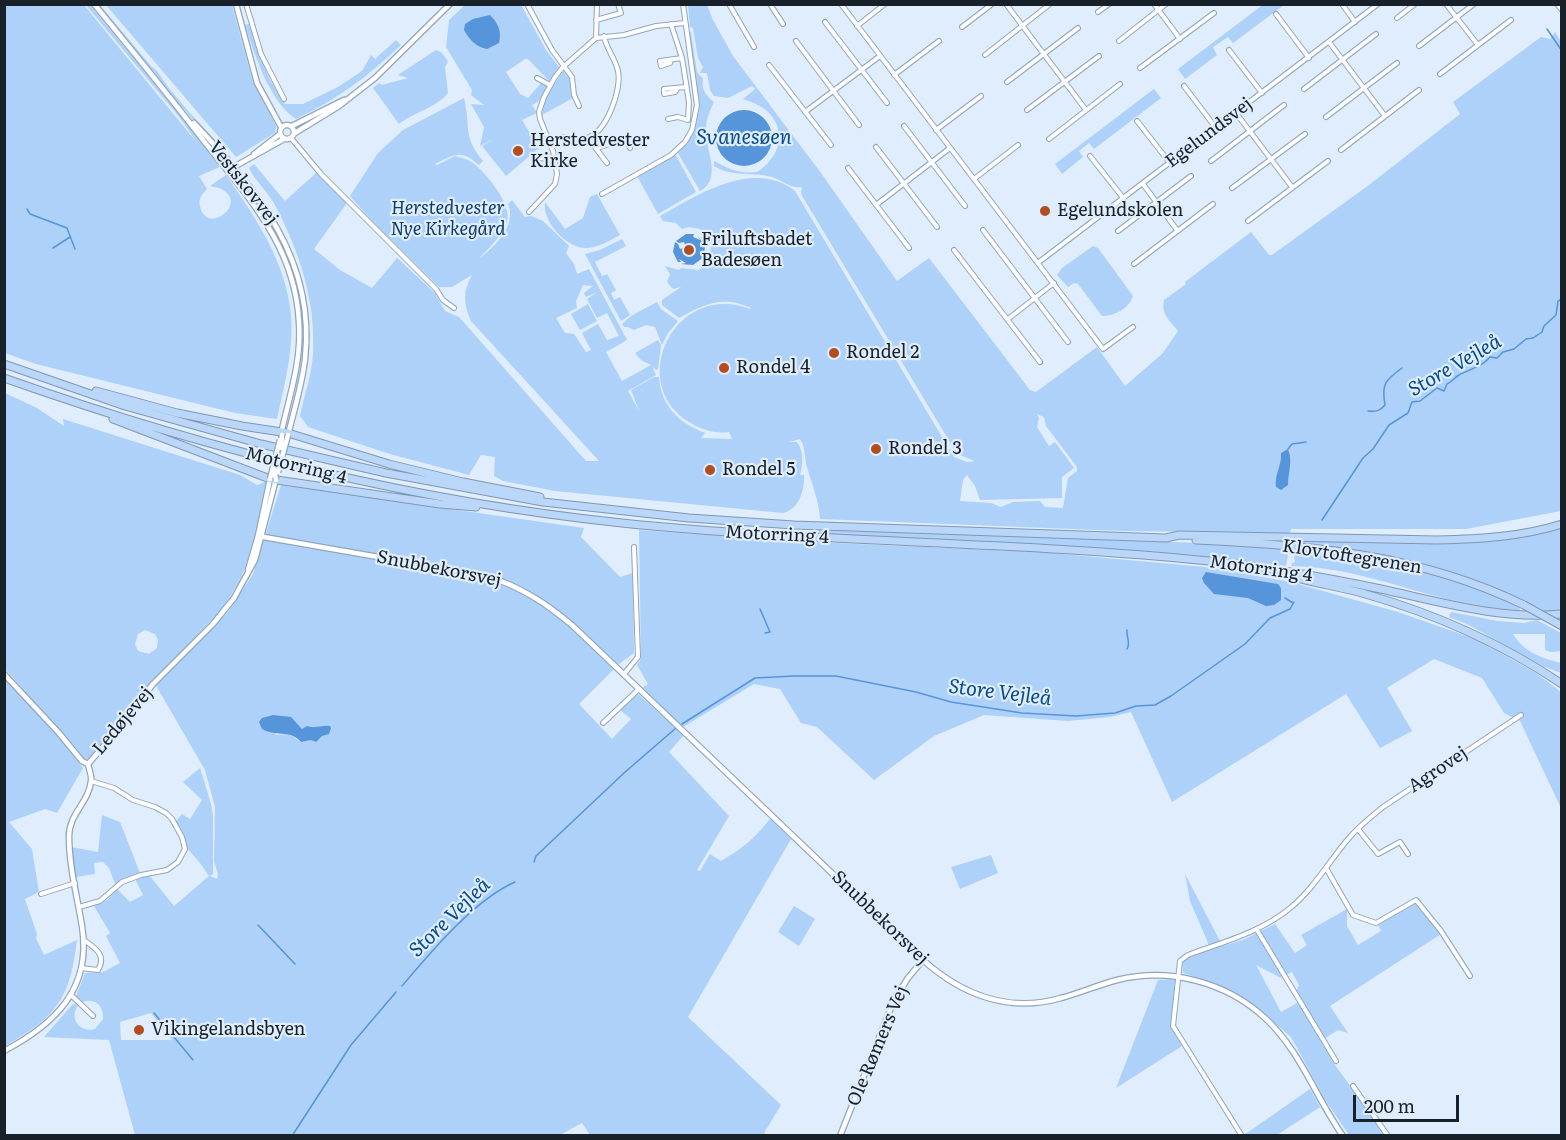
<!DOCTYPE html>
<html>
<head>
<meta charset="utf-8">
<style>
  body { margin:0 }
  #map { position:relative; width:1566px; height:1140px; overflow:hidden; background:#dfedfc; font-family:Literata,serif }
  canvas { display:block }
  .frame { position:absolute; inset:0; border:6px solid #18212a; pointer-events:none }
  .scale { position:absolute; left:1353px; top:1095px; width:106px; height:27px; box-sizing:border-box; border:3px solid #18212a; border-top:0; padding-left:8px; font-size:18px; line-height:21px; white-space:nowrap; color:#18212a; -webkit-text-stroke:4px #dfedfc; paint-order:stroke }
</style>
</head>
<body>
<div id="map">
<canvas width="1566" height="1140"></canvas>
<div class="frame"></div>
<div class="scale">200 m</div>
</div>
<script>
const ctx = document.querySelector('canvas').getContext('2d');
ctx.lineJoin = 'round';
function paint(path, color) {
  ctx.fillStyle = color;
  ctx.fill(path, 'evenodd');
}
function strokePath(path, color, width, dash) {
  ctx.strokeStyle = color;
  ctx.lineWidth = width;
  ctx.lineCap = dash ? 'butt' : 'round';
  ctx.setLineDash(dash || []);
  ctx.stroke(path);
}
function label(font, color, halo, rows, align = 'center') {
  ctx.font = font + ' Literata,serif';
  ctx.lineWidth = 4.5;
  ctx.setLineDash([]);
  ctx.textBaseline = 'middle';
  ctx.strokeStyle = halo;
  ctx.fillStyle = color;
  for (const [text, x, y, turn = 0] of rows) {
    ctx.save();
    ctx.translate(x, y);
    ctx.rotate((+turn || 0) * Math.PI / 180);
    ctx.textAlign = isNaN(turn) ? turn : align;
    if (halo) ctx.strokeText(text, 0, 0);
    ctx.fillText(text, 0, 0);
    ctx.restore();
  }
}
paint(new Path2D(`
  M1264 4 1284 5 1233 43 1228 37 1213 47 1217 55 1185 79 1178 69Z
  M4 5H84L198 144 180 118 86 5H90L182 117 220 167 199 176 207 189C202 194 198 199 200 206 206 236 248 205 223 190 219 187 213 187 210 186L226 175C256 218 286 262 291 315 294 350 284 386 277 419L235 413 36 364 5 353Z
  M97 5H100L151 66 157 71 168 87 189 112 231 157 228 159 166 89 155 73 149 68Z
  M106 5H232L253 82 276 126 275 133 236 157Z
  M465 5H521L546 50 559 67 549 81 528 59H525L506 72 520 94 528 98 542 82 548 87 539 101 532 105 537 113 522 120 539 148 506 176 482 146 493 139 480 146 484 127 471 104 484 105 471 95 472 90 446 47 449 20Z
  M688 5H707L713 20 733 56 821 173 897 281 929 258 1030 390 1036 392 1097 347 1125 386 1163 353 1178 331C1169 320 1161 314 1164 300L1186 284 1185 282 1251 232 1269 255H1272L1369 185 1460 114 1453 102 1541 37 1550 39 1555 32 1562 43 1561 511 1466 529H1291L1290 533 1122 531 820 519C819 500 812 485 807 467 804 456 806 449 800 439L789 442H797C804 451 803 464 800 475H804C805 489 799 510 783 513L555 491 503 481 494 476 495 457 481 455 469 475 390 454 308 427 300 416C304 396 312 374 313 354 316 302 300 254 277 209 270 193 256 183 249 168L254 164 285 201 316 173 347 203 314 249 340 270 372 288 397 258 435 293 445 311 459 317 586 461H599L471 321C463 303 463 291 472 275L452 287H439L372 221 350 196 378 153 403 130 464 98C471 126 462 136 483 161L479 165C461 149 455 154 435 164L437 165 455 156C461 158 468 159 473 163 486 173 512 204 507 221 502 237 489 247 479 259 495 246 517 226 508 204L512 200 525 217 531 216 543 221 569 246 566 253 574 264 577 274 589 269 627 340 606 352 622 381 651 365 641 360 635 353 658 340 661 345 658 369 656 370 652 366 656 375 628 391 639 411 631 390 654 377H659C661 405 678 423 705 433L701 438 732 439 729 432C715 434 702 430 689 422 625 382 676 280 750 309L751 308C723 295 704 304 679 318L662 305V300L681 287 673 289 667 282 670 274 665 266 679 270 681 268 699 270C709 263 711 255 711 244L700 229 689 227 682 229 676 223 663 221 660 216C696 196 753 158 795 191L954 457 967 462 975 461 957 454 801 194 802 187C793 189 784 182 775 178 755 171 733 178 714 166V161C730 169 737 174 757 172 779 158 788 132 768 112 761 105 751 102 743 99L755 89 752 86 728 98 714 96 710 90 707 73H700L703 67 698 58 693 28 690 27ZM583 285 593 286 584 293 586 297 597 292 587 299 597 318 607 313 619 336 607 340 598 324 582 333 591 350 586 352 574 334 565 333 556 318 577 308 576 301ZM1037 414 1044 417 1046 426 1077 467V471L1068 478 1063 508 1045 507 1040 501 1013 502 1001 507 991 503 960 501 963 480 967 475 975 486 980 500 1062 498V477L1074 468 1055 442 1049 446 1037 427 1039 418Z
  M249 24 269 78 285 104H303L338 87 362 71 371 55 375 59 396 40 401 45C366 78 339 98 296 119 270 103 254 53 245 25Z
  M688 32H691L697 72 703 79C701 89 706 96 714 102 710 111 706 119 706 129 705 150 723 179 700 191L678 153 694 133 699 107Z
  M436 50 441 52 448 61 445 67 448 93C436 108 414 112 399 124L373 88 379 83 382 85 408 78 398 75Z
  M563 71 570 78 573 98 542 115 545 99Z
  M1154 89 1161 98 1094 149 1089 143 1079 151 1083 157 1062 174 1055 164Z
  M675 154 696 192 658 214 637 176Z
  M597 194 620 235C609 241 598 248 585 248 565 247 542 221 545 202L565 229 583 218 590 197Z
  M622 239 626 246 595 262 602 276 607 274 616 290 611 293 614 300 620 297 630 315 621 321 585 254 600 250Z
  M1093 246 1098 248 1133 296C1129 309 1114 316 1102 316L1078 284 1074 283 1068 287 1057 275 1062 268Z
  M657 302 661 309 678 321 668 333 662 345 655 327 646 325 634 330 628 327H624L622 324 631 316Z
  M588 304 597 321 580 330 571 314Z
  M5 393 37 408 64 426 63 419 240 475 257 485 268 481 255 537 242 576 230 597 217 614 154 680 89 759 82 758 77 749 5 669ZM145 630 155 634 158 640 157 648 149 654 138 651 135 644 138 634Z
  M281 485 584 528 581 537 620 577 633 573 634 653 619 664 579 704 612 739 631 719 620 710 638 694 684 735 669 752 729 816 697 870 700 871 710 854 721 861C743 848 754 839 770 819L791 839 688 1017 781 1105 764 1133 766 1135H590L582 1123 558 1136 135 1135 109 1040 44 1037 73 1004 78 1005C69 1018 79 1033 95 1029L103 1019C104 1004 93 997 80 1003L76 996 85 973 103 972 120 963 106 936 110 933 94 906 107 900 117 889 130 902 143 895 135 879 149 875 174 906 209 876 200 863 187 848 175 822 182 814 190 819 202 800 183 782 200 768 211 804 213 816V874L210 876 217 879 218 874 214 861 215 807 205 770 155 684 228 612 253 574ZM284 717 291 718 302 729 312 728 320 738 301 742 289 734 275 735ZM151 1013 172 1040H121L120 1022Z
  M1561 526V612L1549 613 1499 590 1429 565 1366 551 1294 542 1295 540 1426 542Z
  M639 530 813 542 1040 552 1205 567 1291 582 1398 612 1478 640 1536 673 1561 692V808L1520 721 1504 713 1482 678 1434 659 1387 688 1412 731 1380 748 1346 694 1172 802 1131 712 1110 717 1068 721 984 715 934 736 874 780 817 727 801 723 780 689 754 684 683 727 642 688 648 684 637 665 641 659Z
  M819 530 1199 543 1289 549 1286 566 1146 551 819 534Z
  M1293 550C1356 556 1418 565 1477 587 1491 593 1505 601 1519 607L1521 612C1443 608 1370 567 1291 566L1292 563 1295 562Z
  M1451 612 1498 621 1524 623 1537 620 1561 633V651L1551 652 1545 650V634H1513C1524 652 1541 658 1561 663V673L1542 666 1469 625 1449 617Z
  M4 678 53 729 83 768 57 813 45 809 9 822 32 849 39 892 25 899 37 934 36 938 44 955 77 940C70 1000 56 1017 5 1046Z
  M102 815 120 822 140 873 115 884 109 868 103 862 94 863 95 874 76 877 71 847 98 852Z
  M991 855 998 873 960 889 951 867Z
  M1185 874 1220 941 1209 945 1190 901Z
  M1416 903 1441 934 1330 1006 1348 1033 1338 1030 1324 1039 1296 991 1299 985 1292 972 1281 978 1256 965 1281 1012 1299 1002 1335 1065 1386 1135H1349L1324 1098 1291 1037 1252 1004 1237 995 1221 986 1183 973 1182 962 1189 956 1243 940 1275 924 1295 953 1307 945 1301 935 1347 909V926L1358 945 1381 931 1378 925Z
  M794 906 815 919 799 946 778 932Z
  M1176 979 1171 1028 1182 1046 1116 1088 1158 980Z
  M1310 1089 1320 1107 1277 1135H1244Z`), '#aed1fa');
paint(new Path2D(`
  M490 15C498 23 502 31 499 43L487 49C476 47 469 39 464 30L465 24 473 19Z
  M716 138a28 28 0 1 1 56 0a28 28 0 1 1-56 0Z
  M686 234H694L693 237 700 240 698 236 705 246 704 257 693 265 681 264 686 263 679 259 681 262H678L673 252 675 242 678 244 680 249 686 247 684 242 679 243 676 241Z
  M1288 449C1293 461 1288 473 1288 485L1281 490 1276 487C1274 475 1282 466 1281 453Z
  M1206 572 1278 584 1281 588V600L1274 605 1266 606 1248 598 1214 594 1204 583 1202 578Z
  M273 715 291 717 302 729 307 726C315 729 322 725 330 726L331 728 329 734 322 736 316 742 311 740 301 742C290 729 275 737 262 729L259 722 262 718Z`), '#5695da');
strokePath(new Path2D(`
  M1547 29 1562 51
  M27 209 30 214 67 228 75 249
  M53 248 70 237
  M1368 411C1376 412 1380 411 1385 405 1381 383 1386 380 1402 368
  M1288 449 1292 444 1306 442
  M1322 520 1363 458 1373 449 1389 425 1408 413 1412 402 1420 401 1437 388 1444 391 1447 384C1452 382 1454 378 1459 375 1470 369 1482 367 1490 357L1497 358 1503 352 1514 349 1526 339 1533 338 1542 332 1544 326 1556 315 1558 301 1562 299
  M1285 598 1293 603
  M760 609 770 632 765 633
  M1127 649C1131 643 1126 637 1127 630
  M682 724 755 678 794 676H836L916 692 951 702 1022 713 1076 716 1115 713 1136 706 1155 705 1171 696 1245 644 1270 618 1290 609 1294 602
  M534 862 536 856 624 773 676 728
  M258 925 295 964
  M402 986C431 952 474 900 515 882
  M154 1013 193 1060
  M292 1136 351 1045 396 992`), '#5695da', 1.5);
const minor = new Path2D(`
  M246 4 261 54 284 99
  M527 4 552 50 572 77 574 95 579 106
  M729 4 754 47
  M770 4 783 24
  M841 4 1103 349 1133 327
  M1006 4 1086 110
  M1154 4 1180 39
  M1342 4 1355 22
  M1446 4 1478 45
  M1557 4 1562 10
  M1098 12 1109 4
  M1276 14 1309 58
  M1397 18 1415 4
  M596 20 621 13 618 4
  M825 22 887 103
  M857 26 885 4
  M962 27 992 4
  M596 38 597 4
  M796 41 859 125
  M1119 41 1166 4
  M1329 42 1385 116
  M1419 46 1474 4
  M1229 50 1262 93
  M985 55 1050 4
  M671 60 670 63 661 66 660 61 682 58
  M769 65 831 145
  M1140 68 1214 13
  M1440 74 1511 20
  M894 75 939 41
  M537 78 550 85
  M1007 82 1078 28
  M1184 86 1216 128
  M677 89 675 92 664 94V89L686 87
  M1304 89 1376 34
  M1027 110 1099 56
  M805 112 880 56
  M1236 113 1292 187
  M1326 117 1397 63
  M668 119 678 117 688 120 689 102 682 58 671 24
  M1137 121 1170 163
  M904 126 965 206
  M936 130 981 96
  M291 138 321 174 436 289 443 300 454 308
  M588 138 607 163
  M1049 139 1120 84
  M550 141C555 139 559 138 564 137 572 137 579 140 587 138 607 132 622 89 618 71 615 58 606 48 604 36
  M876 147 937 227
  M597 148 612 143H627L630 148
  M1341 150 1419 90
  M1090 156 1124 199
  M540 158 555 160
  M1211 161 1284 105
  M848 168 909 248
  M974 179 1018 145
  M1143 184 1177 230
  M1232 188 1305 134
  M602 194 671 155 685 142 692 130 697 105 683 4
  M876 205 950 148
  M529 212 555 184 557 174 553 151 540 119 539 112 544 97 555 77 563 67 596 38 624 35 656 26 685 23
  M1248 221 1328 161
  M983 230 1068 342
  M1118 231 1191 176
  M954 250 1040 362
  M1039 262 1378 4
  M1134 264 1213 204
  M1008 319 1054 283
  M624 674 638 657 634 547
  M603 723 639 689
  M1358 829 1378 854 1400 842 1408 854
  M1326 868 1353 915 1376 923 1416 900 1441 931 1470 976
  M41 894 75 883
  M79 907 100 901 122 882 141 875 167 870 178 862 185 849 182 837 172 819 166 813 155 807 133 800 114 788 91 781
  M1257 930 1336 1061
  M81 968 98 970C107 955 95 948 84 940
  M71 995 93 1016
  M1353 1086 1388 1136
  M1242 1136 1173 1026 1180 961 1188 955C1223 942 1259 933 1289 909 1313 890 1329 861 1349 838 1359 826 1371 817 1383 807L1521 715`);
const tertiary = new Path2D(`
  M94 4C131 49 168 94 203 140 248 197 295 246 299 322 302 361 289 397 281 434
  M236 4 257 83 281 127
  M194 123C258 191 316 260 305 359 302 385 294 410 288 435
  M280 132a7 7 0 1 1 14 0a7 7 0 1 1-14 0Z
  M292 126 344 100
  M295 133 339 106 375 78 450 4
  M254 154 280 134
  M232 168 284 139
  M258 536 487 576C521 587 546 603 573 626L923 960C962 995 1009 1013 1061 998 1080 993 1098 985 1117 980 1169 967 1226 982 1265 1018 1300 1050 1316 1098 1343 1136
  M248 570 258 536 270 479
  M4 674 59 733 82 761 88 764
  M88 764 108 741 153 684 213 624 234 598 255 560 276 479
  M4 1051C55 1024 92 989 82 926 77 896 69 866 69 836 69 814 89 802 91 781 92 776 89 769 88 764
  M840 1136 894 1000 908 978 923 960`);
const motorway = new Path2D(`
  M4 364 125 406 261 444 386 473 543 502 689 518 794 525 1166 538 1179 535 1437 540C1479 539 1521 537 1562 524
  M4 378C204 449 411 501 622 523 817 543 1014 541 1209 561 1267 567 1324 577 1381 589 1441 602 1500 620 1562 614
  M96 391 177 413 242 426 288 433 389 464 463 482 540 497
  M113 419 270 479 440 504 476 507
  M1196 540C1311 545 1419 554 1524 605
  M1282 574C1308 582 1336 586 1362 593 1433 613 1501 643 1562 684`);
strokePath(minor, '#91a6bf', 6);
strokePath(tertiary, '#91a6bf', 7);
strokePath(motorway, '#8197b1', 9);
strokePath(minor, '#fff', 4);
strokePath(tertiary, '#fff', 4.5);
strokePath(motorway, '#bad7fa', 7);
const tertiaryBridge = new Path2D(`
  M281 448 282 435
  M274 469 276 480
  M278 472 288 435
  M270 479 280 440`);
const motorwayBridge = new Path2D(`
  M1524 605 1562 626`);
strokePath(tertiaryBridge, '#91a6bf', 7, []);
strokePath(motorwayBridge, '#8197b1', 9, []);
strokePath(tertiaryBridge, '#fff', 4.5);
strokePath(motorwayBridge, '#bad7fa', 7);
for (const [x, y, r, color] of [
  [518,151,6,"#b24d1f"],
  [1045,211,6,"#b24d1f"],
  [689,250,6,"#b24d1f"],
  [834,353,6,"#b24d1f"],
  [724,368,6,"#b24d1f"],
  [876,449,6,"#b24d1f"],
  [710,470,6,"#b24d1f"],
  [139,1030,6,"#b24d1f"]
]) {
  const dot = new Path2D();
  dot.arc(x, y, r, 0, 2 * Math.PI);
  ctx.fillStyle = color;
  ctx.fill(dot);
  strokePath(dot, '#dfedfc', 2);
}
label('18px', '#18212a', '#dfedfc', [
  ["Egelundsvej",1209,133,-37],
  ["Vestskovvej",243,183,52],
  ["Motorring 4",296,466,14],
  ["Motorring 4",777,535,3],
  ["Klovtoftegrenen",1352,557,9],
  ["Snubbekorsvej",439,569,11],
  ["Motorring 4",1261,569,8],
  ["Ledøjevej",123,721,-50],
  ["Agrovej",1438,770,-34],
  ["Snubbekorsvej",880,918,44],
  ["Ole Rømers Vej",878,1046,-67]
]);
label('18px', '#18212a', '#dfedfc', [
  ["Herstedvester",530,141],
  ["Kirke",530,162],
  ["Egelundskolen",1057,211],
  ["Friluftsbadet",701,240],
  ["Badesøen",701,261],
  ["Rondel 2",846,353],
  ["Rondel 4",736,368],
  ["Rondel 3",888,449],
  ["Rondel 5",722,470],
  ["Vikingelandsbyen",151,1030]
], 'left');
label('italic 18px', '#0e3b67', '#dfedfc', [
  ["Herstedvester",448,209],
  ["Nye Kirkegård",448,230]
]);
label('italic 20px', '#064c8b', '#dfedfc', [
  ["Svanesøen",744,138],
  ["Store Vejleå",1455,366,-30],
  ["Store Vejleå",1000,693,7],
  ["Store Vejleå",450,918,-44]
]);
</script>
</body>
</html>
